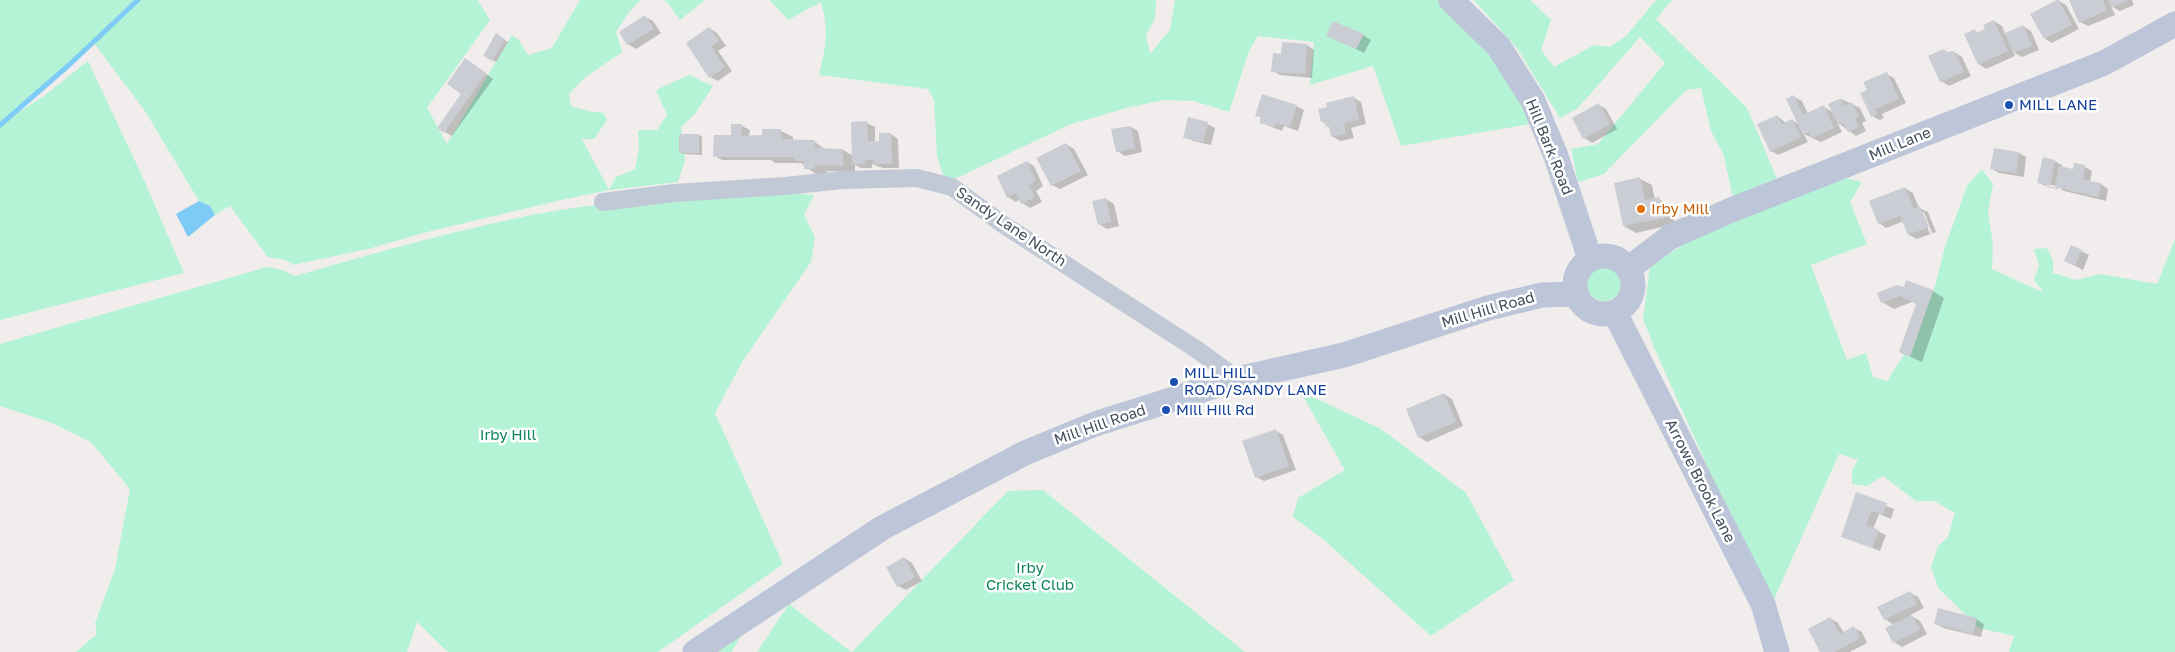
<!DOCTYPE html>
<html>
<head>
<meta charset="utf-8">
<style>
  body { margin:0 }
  canvas { display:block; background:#f0edec }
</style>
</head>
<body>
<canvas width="2175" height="652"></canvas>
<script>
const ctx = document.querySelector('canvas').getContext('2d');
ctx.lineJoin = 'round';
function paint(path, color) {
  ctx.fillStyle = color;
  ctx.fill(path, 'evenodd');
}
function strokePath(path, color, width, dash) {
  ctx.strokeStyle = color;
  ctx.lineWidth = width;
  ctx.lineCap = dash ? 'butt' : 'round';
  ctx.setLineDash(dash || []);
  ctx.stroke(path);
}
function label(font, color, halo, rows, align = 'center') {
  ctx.font = font + ' "Golos Text",sans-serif';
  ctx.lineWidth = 5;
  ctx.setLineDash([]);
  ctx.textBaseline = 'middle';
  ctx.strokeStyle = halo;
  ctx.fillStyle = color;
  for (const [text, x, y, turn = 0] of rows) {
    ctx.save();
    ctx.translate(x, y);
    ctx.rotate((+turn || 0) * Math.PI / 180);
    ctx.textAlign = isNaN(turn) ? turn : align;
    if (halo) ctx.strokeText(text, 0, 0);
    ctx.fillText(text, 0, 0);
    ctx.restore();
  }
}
paint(new Path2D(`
  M0 0H478L490 20 427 108 447 144 512 35 519 40 528 55 552 48 580 0H640L627 15 616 32 622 52 583 79 569 94 571 106 588 111 604 113 607 120 594 139H582L609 190 616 177 635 169 639 148 638 130H657L667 115 656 90 689 75 713 86 695 114 681 127 685 160 678 182 609 190 557 201 427 232 368 249 293 265 286 260 268 257 230 206 215 215 210 206 199 201 145 111 93 42 11 117 44 96 88 61 144 180 184 273 0 320Z
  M662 0H705L680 20 667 2Z
  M770 0H1156L1155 18 1146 36 1150 54 1170 30 1175 0H1442L1483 40 1526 113 1530 124 1401 146 1373 66 1310 85 1314 42 1258 36 1249 51 1229 112 1194 101 1165 100 1130 107 1071 124 959 177 945 180 937 156 934 100 928 89 819 75C826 47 829 30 821 2L788 20Z
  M1474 0H1530L1551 20 1541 50 1554 67 1594 45 1610 47 1626 36 1656 0H1672L1656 19 1747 108 1777 179 1733 199 1724 156 1711 131 1701 88 1686 90 1604 174 1578 182 1571 149 1598 144 1665 63 1640 37 1578 108 1560 118 1517 48Z
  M1982 169 1993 184 1988 212 1993 244 1992 269 2044 293 2034 280 2039 266 2034 249 2047 248 2053 261V273L2077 280 2100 274 2157 284 2175 239V652H2009L2014 636 1979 628 1939 589 1931 568 1938 546 1948 537 1955 513 1934 501H1916L1883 476 1867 486 1852 484V470L1858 460 1839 454 1774 599 1717 488 1656 352 1643 319 1650 267 1684 244 1766 208 1846 178 1862 182 1850 202 1867 244 1811 265 1847 360 1866 353 1873 377 1887 381 1904 354 1910 356 1935 286 1945 247 1967 186Z
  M768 191 814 195 804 215 815 237 811 262 742 362 715 413 783 564 658 652H448L417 622 407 652H76L97 634 95 623 115 569 130 489 91 442 52 423 0 406V344L267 267 282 270 295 276C383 251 471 225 560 210 629 199 699 197 768 191Z
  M1587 284a17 17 0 1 1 34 0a17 17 0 1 1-34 0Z
  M1300 391 1381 429 1466 493 1514 580 1431 636 1324 540 1293 517 1298 498 1345 470Z
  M1043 490 1245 652H852L1008 491Z
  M789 604 851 652H757Z
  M744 632 731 652H706Z`), '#b5f3d6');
paint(new Path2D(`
  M199 201 210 206 215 215 188 237 176 214Z`), '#7ecbf5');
paint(new Path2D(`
  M2070 0H2132L2134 5 2120 11 2111 6 2115 15 2088 26 2080 22Z
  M2059 1 2066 5 2079 29 2052 43 2044 38Z
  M645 17 653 21 661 33 636 49 628 44Z
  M1994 21 2002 26 2005 34 2023 26 2031 31 2039 50 2022 57 2013 52 2015 56 1986 69 1979 64 1975 31 1979 33 1987 30Z
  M709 28 717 33 726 46 718 51 732 71 718 81 710 77Z
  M497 35 508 42 496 62 485 56Z
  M1363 35 1371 40 1364 53 1328 36Z
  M1307 45 1314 50 1312 78 1280 75 1273 71Z
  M1944 50 1948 53 1954 52 1962 57 1971 76 1949 86 1941 81Z
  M473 64 493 79 452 136 445 132 463 94Z
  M1887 74 1894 78 1906 103 1882 114 1884 118 1880 120 1872 116 1869 91Z
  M1794 97 1802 101 1808 114 1824 107 1834 113 1841 99 1852 104 1860 108 1866 121 1862 123 1866 131 1856 136 1837 122 1842 132 1821 142 1804 134 1808 142 1778 155 1771 151 1777 116 1786 123 1792 120 1800 125Z
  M1354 98 1361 102 1366 124 1351 128 1354 138 1340 141 1332 136 1330 128 1322 121Z
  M1599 105 1606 109 1617 129 1592 143 1584 138Z
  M1296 106 1304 110 1298 131 1284 126 1282 131 1269 126 1261 122 1262 118 1257 115Z
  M852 123H867L875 127V142H880L891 134 898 139 899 168H883L872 164V168H861L855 165V172L827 171 826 175H817L801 163H775L771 160H722L715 156 732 137V125L742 126 750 130 749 137H761L781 131 793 137V141L815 142 826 150H843L853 156Z
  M1208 124 1215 128 1211 145 1193 141 1185 137Z
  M1131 127 1138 131 1142 152 1125 156 1117 151Z
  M699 135 702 137V155L684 154 680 152Z
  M1066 144 1074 149 1088 175 1060 189 1052 185Z
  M2019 153 2026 157 2024 177 1999 173 1992 169Z
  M2055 161 2062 165V168L2074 170 2085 167 2092 171 2090 182 2101 184 2108 189 2106 201 2064 191 2058 187V189L2047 187 2039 183ZM2045 184 2057 186 2056 188 2045 186Z
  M1027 162 1034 166 1043 186 1036 191 1042 202 1030 208 1022 203 1020 199 1016 202 1008 197Z
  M1640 179 1652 185 1655 200 1659 199 1671 206 1675 224 1636 233 1624 226Z
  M1905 188 1913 193 1919 208 1928 212 1936 232 1917 239 1909 235 1904 221 1886 228 1879 223ZM1922 212H1924L1932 233 1930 234Z
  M1106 199 1114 204 1119 226 1107 229 1099 224Z
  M2081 251 2089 255 2083 270 2066 261Z
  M1933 291 1944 298 1922 362 1900 352 1918 304 1912 302 1894 309 1882 302 1879 294Z
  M1444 394 1452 399 1463 426 1427 442 1419 437Z
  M1276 431 1283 435 1296 470 1264 481 1256 477Z
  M1857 494 1894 509 1891 519 1879 514 1873 529 1886 535 1880 551 1842 536Z
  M904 558 912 563 922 581 906 590 898 586Z
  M1910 593 1918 597 1924 608 1910 615 1920 621 1927 634 1902 647 1894 642V625L1885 619Z
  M1830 618 1838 623 1844 633 1854 628 1862 632 1867 643 1850 652H1821Z
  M1976 619 1984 624 1981 637 1943 628 1935 623Z`), '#0003');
strokePath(new Path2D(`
  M0 125 69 65 138 0`), '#7ecbf5', 5);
paint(new Path2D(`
  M2057 0H2059L2072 25 2044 39 2030 14Z
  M2069 0H2103L2107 10 2079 23Z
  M2108 0H2129L2111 8Z
  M645 15 654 29 627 45 619 32Z
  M1994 20 2008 51 1978 65 1964 34 1975 29 1976 33 1985 29 1983 25Z
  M1333 21 1364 34 1356 49 1326 36Z
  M2023 25 2032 46 2013 53 2005 33Z
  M709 27 719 41 711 46 725 67 709 78 686 43Z
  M496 33 505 39 492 61 483 56Z
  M1282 42 1307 44 1305 74 1271 72 1273 53 1281 54Z
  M1944 49 1946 52 1954 51 1964 72 1940 82 1928 56Z
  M465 58 486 73 444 133 437 128 461 94 447 84Z
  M1887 72 1899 99 1875 109 1877 114 1871 117 1860 93 1867 90 1863 82Z
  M1262 94 1297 105 1290 127 1276 123 1275 127 1259 123 1261 117 1255 116Z
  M1794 95 1803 115 1824 105 1834 128 1812 138 1809 132 1803 135 1786 99Z
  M1354 96 1359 120 1344 123 1346 134 1331 137 1329 126 1326 127 1324 121 1321 122 1318 109 1327 107 1326 103Z
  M1841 98 1844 106 1852 102 1859 116 1855 118 1859 127 1848 132 1843 123 1838 125 1828 104Z
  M1599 103 1610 124 1583 139 1572 118Z
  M1777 115 1782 124 1792 119 1801 137 1770 152 1757 124Z
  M1188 117 1208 122 1203 142 1183 138Z
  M867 121 868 141H879V133H891L892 164H874V160H865V164H852L851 122Z
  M731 124H742L741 136 762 135V129H781V139L815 140V148L843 149V166L815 165V169H804V161H795V157H713L714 135H731Z
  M1131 126 1135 148 1116 152 1111 129Z
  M679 134H699V153H679Z
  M1066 143 1081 171 1051 186 1036 158Z
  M1994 148 2019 152 2016 173 1990 169Z
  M2043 157 2055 160 2050 186 2037 183Z
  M1027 161 1036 181 1029 186 1035 197 1021 204 1016 193 1007 198 997 176Z
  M2074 163 2085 165 2083 180 2101 183 2098 197 2055 187 2059 166 2073 169Z
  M1640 177 1645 200 1659 197 1664 218 1623 226 1614 183Z
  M1905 187 1914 209 1920 206 1929 227 1908 235 1900 216 1878 224 1869 201Z
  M1106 198 1111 222 1098 225 1092 201Z
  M2071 245 2082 250 2075 266 2064 261Z
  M1906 280 1933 290 1910 357 1899 352 1916 304 1900 296 1881 303 1877 293 1897 285 1904 287Z
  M1444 393 1456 422 1418 438 1406 409Z
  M1276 429 1289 466 1255 478 1242 441Z
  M1856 492 1887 503 1883 515 1871 511 1866 525 1879 530 1872 548 1841 537Z
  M904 557 915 577 897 587 886 567Z
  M1910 591 1917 604 1884 620 1877 607Z
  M1938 608 1977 618 1973 634 1934 624Z
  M1912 615 1920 630 1893 643 1885 628Z
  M1830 617 1840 634 1854 626 1860 638 1835 652H1820L1808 629Z`), '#cbcdd5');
strokePath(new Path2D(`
  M603 202 674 193 785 186 843 180 917 178 952 187 1004 225 1199 351 1237 379`), '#c1c9d6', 18);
strokePath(new Path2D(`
  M1451 0 1499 47 1533 101 1556 156 1590 259
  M1575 285a29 29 0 1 1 58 0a29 29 0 1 1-58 0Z
  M1628 269 1670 237 1729 211 2104 63 2175 24
  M1615 313 1763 604 1777 652
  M695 652 882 528 1025 453 1095 424 1237 379 1344 355 1488 308 1542 295 1577 294`), '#bdc6d8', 25);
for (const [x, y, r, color] of [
  [2009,105,5,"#1a4fb4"],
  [1641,209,5,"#e8710a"],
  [1174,382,5,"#1a4fb4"],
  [1166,410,5,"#1a4fb4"]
]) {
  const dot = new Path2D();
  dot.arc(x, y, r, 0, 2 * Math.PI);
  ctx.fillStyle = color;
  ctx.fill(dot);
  strokePath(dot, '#fff', 2);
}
label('15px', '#164399', '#fff', [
  ["MILL LANE",2019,105],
  ["MILL HILL",1184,373],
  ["ROAD/SANDY LANE",1184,390],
  ["Mill Hill Rd",1176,410]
], 'left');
label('15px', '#434d5c', '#fff', [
  ["Mill Lane",1900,144,-22],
  ["Hill Bark Road",1549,147,68],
  ["Sandy Lane North",1011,227,34],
  ["Mill Hill Road",1488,310,-16],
  ["Mill Hill Road",1100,425,-19],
  ["Arrowe Brook Lane",1700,481,63]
]);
label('15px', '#c56008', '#fff', [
  ["Irby Mill",1651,209]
], 'left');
label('15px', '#0d845a', '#fff', [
  ["Irby Hill",508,435],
  ["Irby",1030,568],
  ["Cricket Club",1030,585]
]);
</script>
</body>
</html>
